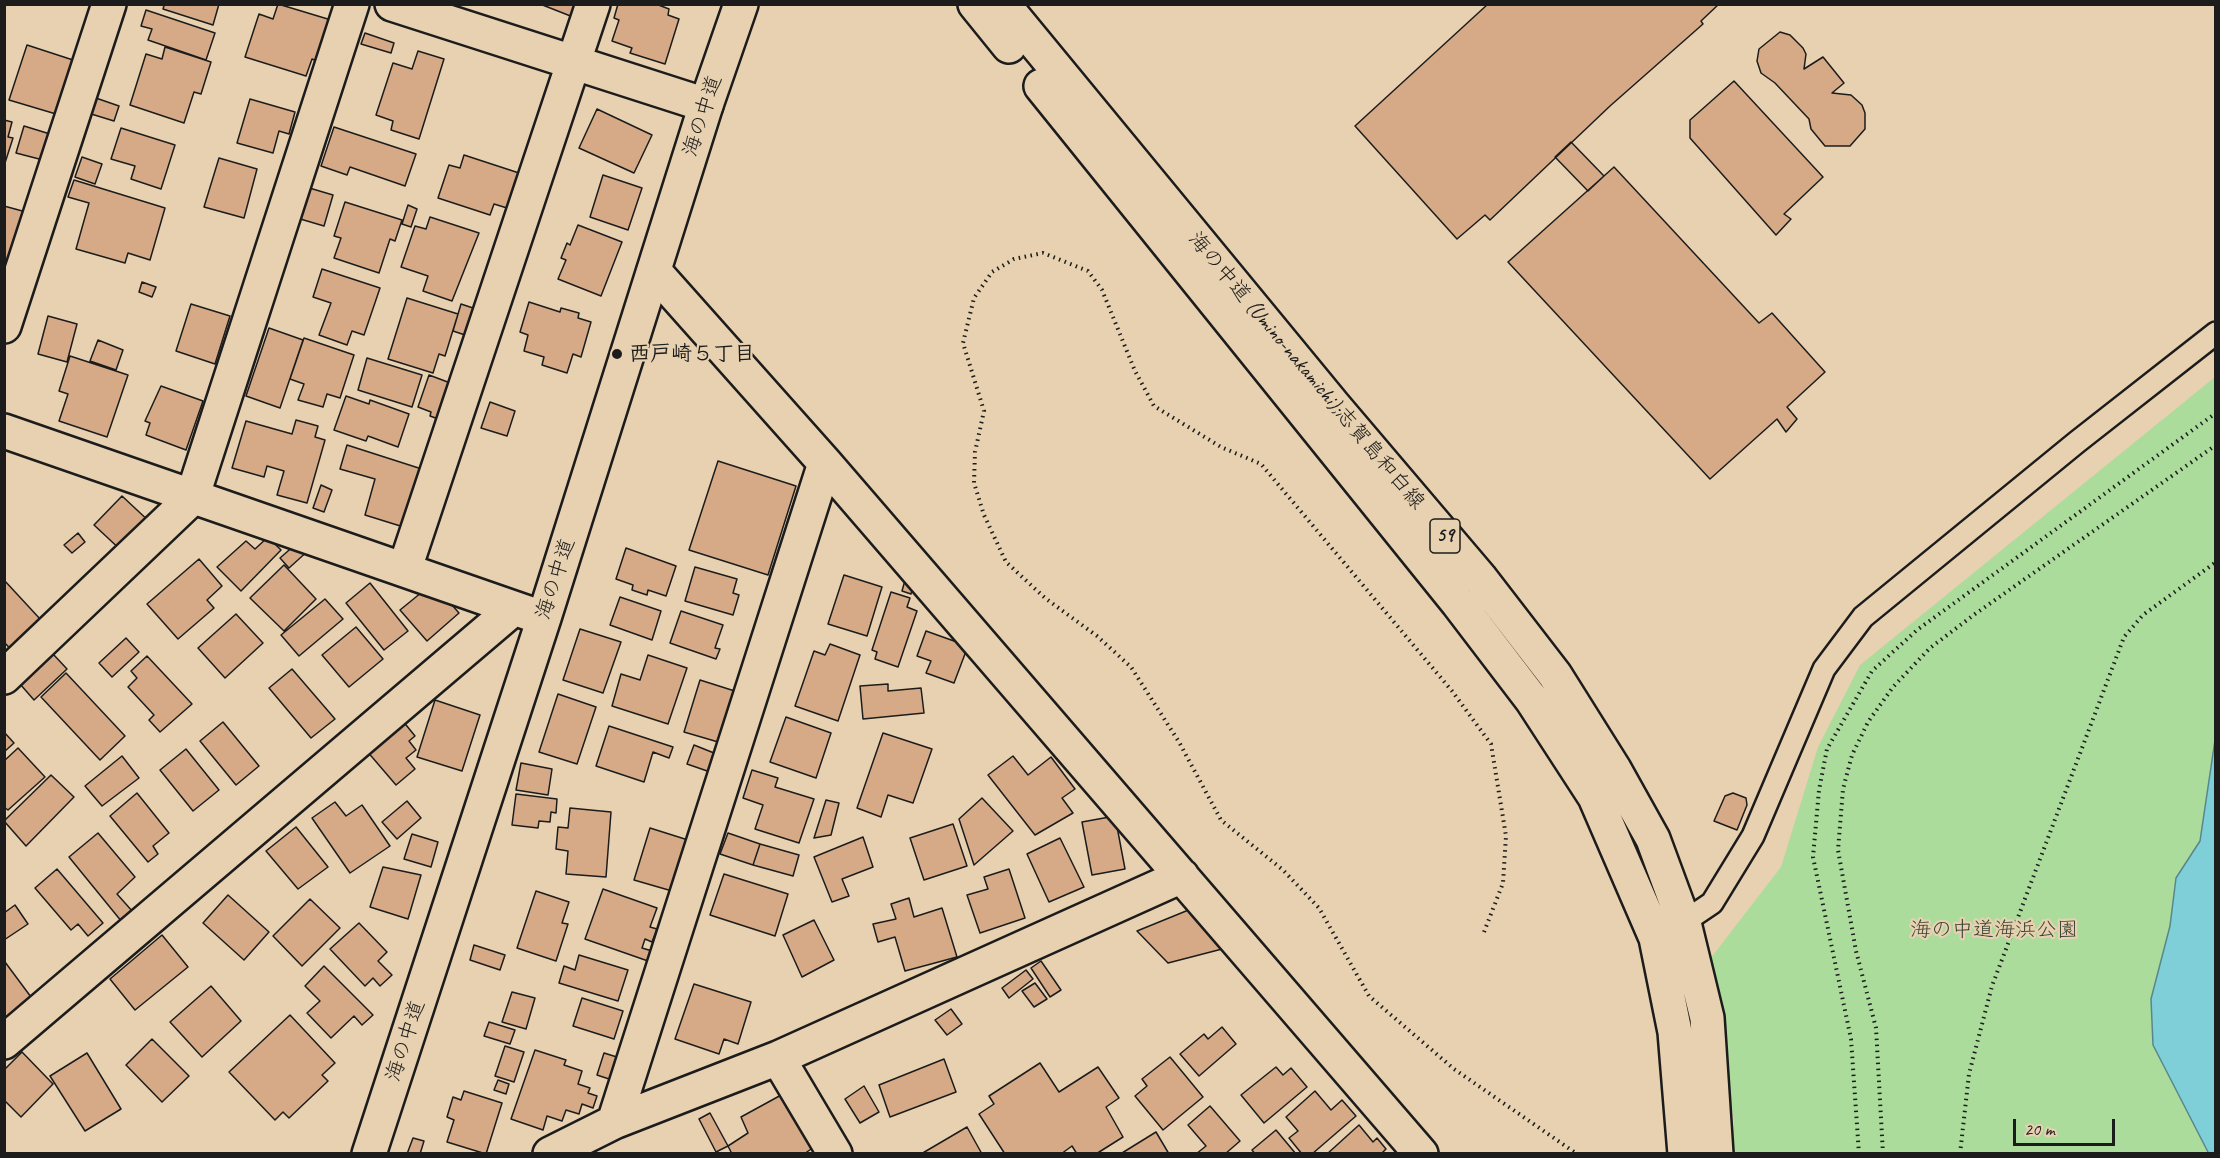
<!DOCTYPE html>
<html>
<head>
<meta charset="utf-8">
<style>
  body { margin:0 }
  #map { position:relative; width:2220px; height:1158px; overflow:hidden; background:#e7d1b0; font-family:Caveat,sans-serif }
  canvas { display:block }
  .frame { position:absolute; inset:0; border:6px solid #1c1c1c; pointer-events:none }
  .scale { position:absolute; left:2013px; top:1119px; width:102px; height:27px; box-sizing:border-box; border:3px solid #1c1c1c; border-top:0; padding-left:8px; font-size:18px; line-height:21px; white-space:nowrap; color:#1c1c1c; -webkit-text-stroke:4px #e7d1b0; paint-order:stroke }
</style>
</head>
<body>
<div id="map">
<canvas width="2220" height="1158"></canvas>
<div class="frame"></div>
<div class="scale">20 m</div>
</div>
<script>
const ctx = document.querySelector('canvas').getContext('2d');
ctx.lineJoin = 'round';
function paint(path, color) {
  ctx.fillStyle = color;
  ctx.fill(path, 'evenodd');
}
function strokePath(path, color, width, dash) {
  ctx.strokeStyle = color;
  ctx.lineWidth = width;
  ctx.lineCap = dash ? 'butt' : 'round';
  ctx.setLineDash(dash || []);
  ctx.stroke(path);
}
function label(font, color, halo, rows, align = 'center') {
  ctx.font = font + ' Caveat,"Klee One",sans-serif';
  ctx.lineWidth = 4.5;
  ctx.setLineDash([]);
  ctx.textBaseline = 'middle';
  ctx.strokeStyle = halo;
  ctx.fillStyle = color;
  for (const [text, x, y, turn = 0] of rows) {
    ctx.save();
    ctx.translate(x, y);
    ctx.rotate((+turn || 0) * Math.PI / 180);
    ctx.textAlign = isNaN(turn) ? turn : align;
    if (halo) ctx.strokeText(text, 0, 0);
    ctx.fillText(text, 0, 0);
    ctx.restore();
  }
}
paint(new Path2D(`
  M2215 377V1153H1732L1734 1121 1710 959 1781 867 1818 747 1860 665Z`), '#abdc9c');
const water = new Path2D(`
  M2215 740 2216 1153 2209 1154 2153 1045 2151 999 2170 926 2176 878 2200 841Z`);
paint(water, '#7fcfd9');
strokePath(water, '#57878d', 1.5);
const building = new Path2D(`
  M160 4H219L213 25 163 9 164 6Z
  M278 4 331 20 317 61 312 59 306 76 245 57 259 14 273 19Z
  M540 4H577L573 17Z
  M618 4H656L669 9 668 15 679 19 665 64 630 53 632 48 612 41 619 20 614 18Z
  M1488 4H1719L1701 21 1703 24 1610 106 1490 220 1485 215 1457 239 1355 126Z
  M146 10 215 33 206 60 148 40 152 29 141 26Z
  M1780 32 1790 35 1803 48 1806 54 1804 69 1823 57 1844 83 1832 93 1851 95 1862 105 1865 113V129L1850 146H1825L1811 129 1809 119 1775 83 1761 73 1757 61 1759 49Z
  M365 33 394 43 391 53 361 44Z
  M27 45 73 60 56 114 9 100Z
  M165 47 211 62 201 94 194 92 184 123 130 105 146 54 162 59Z
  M418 51 444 59 419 139 391 130 393 121 376 115 393 63 412 69Z
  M1734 81 1823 177 1784 214 1791 219 1776 235 1690 138V120Z
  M93 97 119 106 114 121 88 113Z
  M250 99 295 112 289 134 279 131 273 153 237 143Z
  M597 109 652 135 634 173 579 148Z
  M4 120 12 122 8 137 13 138 4 166Z
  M24 126 50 134 43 160 16 153Z
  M334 127 416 154 405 186 350 167 347 175 321 166Z
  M121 128 175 145 161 189 131 179 135 166 111 159Z
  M1571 142 1604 176 1588 191 1555 157Z
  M464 155 519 173 507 208 494 204 490 215 438 198 449 165 460 168Z
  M82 157 102 164 95 184 75 177Z
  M219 158 257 169 244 218 204 207Z
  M1614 167 1759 323 1772 313 1825 372 1787 407 1797 419 1786 432 1777 419 1710 479 1508 262Z
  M603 175 642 188 628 230 590 217Z
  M74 180 165 208 150 260 128 253 125 263 76 249 89 203 68 197Z
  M306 187 333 195 324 226 297 218Z
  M345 202 402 220 395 241 390 239 379 273 334 258 341 238 334 236Z
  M408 205 417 209 411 227 402 224Z
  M4 206 26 212 10 263 4 262Z
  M430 217 479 233 452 301 423 291 428 276 401 267 415 226 426 229Z
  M578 225 622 242 601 296 558 279 566 260 561 258 567 243 570 245Z
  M322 269 380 288 364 335 352 331 347 345 319 335 331 303 313 297Z
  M142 282 156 287 152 297 139 292Z
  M407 298 458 314 445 356 439 354 433 373 388 359Z
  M529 302 560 312 561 308 579 313 578 318 591 322 581 357 573 354 567 373 542 365 544 357 524 351 528 335 520 332Z
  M191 304 230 316 215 364 176 351Z
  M461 304 482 311 474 338 453 331Z
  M48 316 77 324 67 362 38 354Z
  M269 328 303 340 280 408 246 396Z
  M304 338 354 355 340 398 327 394 323 407 298 400 304 384 290 379Z
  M98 340 123 350 116 370 90 361Z
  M70 356 128 375 107 437 59 421 68 394 59 391Z
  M367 358 422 375 412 407 358 390Z
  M429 375 453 384 441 420 430 416 431 412 418 407Z
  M161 386 203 401 186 450 146 435 150 423 145 421Z
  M346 396 369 404 370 400 409 414 398 447 368 436 366 441 334 430Z
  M490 402 515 411 507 436 481 428Z
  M296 420 318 426 315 437 325 440 307 503 277 495 284 471 267 466 264 477 232 468 246 421 292 434Z
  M347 445 428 471 410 529 365 515 375 479 340 469Z
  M718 461 796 486 768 575 689 550Z
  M321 485 332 490 324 512 313 508Z
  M122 496 152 524 124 553 94 525Z
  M78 533 85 542 72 553 64 545Z
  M268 537 281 550 241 591 217 567 246 541 255 549Z
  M296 544 310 549 289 568 280 558Z
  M626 548 676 566 666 596 648 590 647 595 632 590 633 585 616 579Z
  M199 559 222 586 207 600 214 608 178 639 147 604Z
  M284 565 316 599 284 631 250 598Z
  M695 567 737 579 733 593 739 595 733 615 685 601Z
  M907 573 916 575 911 594 902 591Z
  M844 575 882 587 867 636 828 624Z
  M4 580 41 620 20 639 27 647 17 656 4 642Z
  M370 583 408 631 384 650 346 603Z
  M427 588 438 589 459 613 427 641 400 610Z
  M891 592 910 598 907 607 917 611 898 667 875 659 877 652 872 650Z
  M620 597 661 611 652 640 610 625Z
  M325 599 343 619 299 656 281 635Z
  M681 611 723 625 715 648 720 649 716 659 670 643Z
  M236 614 263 643 225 678 198 648Z
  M356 627 383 659 349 687 322 655Z
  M580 629 621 642 603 693 563 680Z
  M926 631 968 646 954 683 926 673 931 661 917 656Z
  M126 638 139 652 112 677 99 663Z
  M830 644 860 655 838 721 795 706 814 651 825 655Z
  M53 654 67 669 34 700 20 684Z
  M648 655 687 668 668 724 612 706 621 674 640 680Z
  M147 656 192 704 160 732 149 720 154 715 128 687 137 678 131 671Z
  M292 669 335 719 311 738 269 688Z
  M66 673 125 736 100 760 41 697Z
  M700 680 741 693 725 744 684 732Z
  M888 684V691L921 688 924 713 863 719 860 686Z
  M558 694 596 707 577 764 539 752Z
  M435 700 480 715 462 771 417 757Z
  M786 717 831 733 816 778 770 762Z
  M402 720 415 736 409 741 416 750 406 758 415 769 396 785 366 750Z
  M223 722 259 766 236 785 200 741Z
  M609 726 673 747 669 758 653 752 644 782 596 766Z
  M4 732 14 743 4 752Z
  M883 733 932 749 913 803 888 795 881 817 857 808Z
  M694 745 719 755 713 773 687 764Z
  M18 748 45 777 8 810 4 807V761Z
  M186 749 219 790 193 811 160 770Z
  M122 756 139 778 102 806 85 786Z
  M1013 756 1028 775 1051 757 1075 789 1062 798 1073 813 1035 835 988 775Z
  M521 763 552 769 548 795 516 790Z
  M752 770 778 778 775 787 814 799 799 843 755 829 763 805 743 798Z
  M51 775 74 797 26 846 4 821Z
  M137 793 169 833 153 846 158 854 148 862 110 816Z
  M1733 793 1746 798 1747 805 1737 830 1714 821 1725 796Z
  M516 794 557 799 556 813 551 812 550 822 539 821 538 828 512 825Z
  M982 798 1013 831 974 865 959 819Z
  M826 800 839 803 831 835 814 838Z
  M407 801 421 818 397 839 382 822Z
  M335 802 346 816 362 805 390 846 350 873 312 818Z
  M570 808 611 812 606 877 566 874 568 851 556 849 558 827 568 828Z
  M1115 816 1125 869 1092 875 1082 822Z
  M953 824 967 866 924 880 910 838Z
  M296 827 328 867 298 889 266 851Z
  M650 828 688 840 672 891 634 880Z
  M98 833 135 877 117 894 133 912 122 922 69 857Z
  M728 833 760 844 753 865 720 854Z
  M412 834 438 842 431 867 404 859Z
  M863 837 873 867 842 879 849 896 832 902 814 857Z
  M1060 838 1084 887 1049 902 1027 854Z
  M760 844 799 855 793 876 753 865Z
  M383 867 421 875 408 919 370 907Z
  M57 869 103 923 88 936 78 924 71 930 35 888Z
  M1009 869 1025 918 980 933 967 895 988 889 984 877Z
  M724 874 788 894 775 936 710 915Z
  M603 889 657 908 650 927 657 929 652 942 645 939 642 948 652 951 648 961 585 939Z
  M536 891 569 902 562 923 568 924 556 961 517 948Z
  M228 895 269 932 244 960 203 923Z
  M909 898 914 917 942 908 957 957 905 971 895 937 878 942 873 924 896 919 891 904Z
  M310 899 340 928 302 966 273 936Z
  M15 905 28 924 4 940V913Z
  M1191 909 1226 948 1168 963 1137 931Z
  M814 920 834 960 802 977 783 935Z
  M359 923 387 952 378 961 392 975 380 986 373 978 365 986 330 949Z
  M162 935 188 967 135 1010 110 979Z
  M474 945 505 955 500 970 470 960Z
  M579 955 628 970 618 1001 559 983 564 966 575 970Z
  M1041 961 1061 990 1050 997 1031 968Z
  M5 962 31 997 4 1019V962Z
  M324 966 373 1015 362 1025 354 1016 331 1038 307 1013 320 1001 305 986Z
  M1026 970 1033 979 1009 998 1002 988Z
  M1035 983 1047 999 1034 1007 1022 991Z
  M694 984 751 1002 738 1044 724 1039 719 1054 675 1039Z
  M211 986 241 1021 202 1057 170 1022Z
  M512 992 535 998 526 1029 502 1022Z
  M582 998 623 1011 614 1039 573 1026Z
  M951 1009 962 1024 947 1035 935 1020Z
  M290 1015 335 1063 322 1075 328 1081 289 1118 283 1112 275 1120 229 1072Z
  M489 1022 515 1030 510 1044 484 1036Z
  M1222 1027 1236 1044 1199 1076 1180 1054 1204 1034 1208 1039Z
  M152 1039 189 1076 162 1102 126 1065Z
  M505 1046 524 1052 514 1082 495 1076Z
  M535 1050 566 1060 564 1065 582 1071 578 1084 590 1088 588 1093 597 1096 593 1108 582 1104 579 1114 566 1110 562 1121 547 1116 543 1130 511 1119Z
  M22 1052 53 1084 21 1117 4 1100V1070Z
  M87 1053 121 1109 85 1131 50 1076Z
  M604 1053 620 1058 612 1080 597 1075Z
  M1170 1057 1203 1097 1163 1130 1135 1096 1147 1086 1142 1079Z
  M944 1059 956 1092 890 1117 879 1085Z
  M1040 1063 1059 1092 1098 1067 1119 1098 1106 1107 1123 1137 1096 1154H1077L1072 1146 1061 1154H1005L979 1114 994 1104 989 1096Z
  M1276 1067 1283 1075 1291 1068 1307 1087 1264 1123 1241 1095Z
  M498 1080 509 1084 506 1094 494 1090Z
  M864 1086 879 1112 860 1123 845 1099Z
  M464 1091 502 1103 486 1154 447 1142 454 1120 447 1117 453 1097 461 1100Z
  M1315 1091 1331 1110 1342 1100 1356 1116 1312 1154H1302L1289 1138 1298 1131 1286 1117Z
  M783 1094 814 1147 804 1154H732L728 1146 748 1133 741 1117Z
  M1210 1106 1240 1141 1225 1154H1196L1206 1146 1188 1125Z
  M710 1113 728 1146 716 1152 699 1119Z
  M1359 1125 1373 1142 1377 1138 1386 1149 1381 1154H1327Z
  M967 1127 982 1154H921Z
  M1276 1130 1296 1154H1255L1252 1150Z
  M1156 1132 1169 1154H1123L1122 1153Z
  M413 1138 424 1141 420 1154H407Z`);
paint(building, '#d6aa87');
strokePath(building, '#1c1c1c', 1.5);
const lane = new Path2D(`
  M1675 928 1712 903 1753 836 1824 669 1863 617 2077 442 2216 333`);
const street = new Path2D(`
  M392 4 706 105
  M654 271 825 463 1421 1154
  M4 326 109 4
  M4 431 531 614
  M405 568 593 4
  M4 677 192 498 352 4
  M4 1042 513 609
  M778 1058 835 1154
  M614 1122 825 463
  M550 1154 614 1122 778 1058 1182 876`);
const secondary = new Path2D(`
  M369 1154 544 618 706 105 741 4`);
const primary = new Path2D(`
  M975 4 1009 46
  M1003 4 1334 406 1481 579 1555 675 1614 769 1653 839 1684 923 1707 1018 1716 1154
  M1041 86 1458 603 1532 700 1595 797 1656 938 1675 1032 1685 1154`);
strokePath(lane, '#1c1c1c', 26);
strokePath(street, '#1c1c1c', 38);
strokePath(secondary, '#1c1c1c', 38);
strokePath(primary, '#1c1c1c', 38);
strokePath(new Path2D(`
  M1484 932 1503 883 1506 836 1491 744 1452 691 1261 464 1221 447 1154 406 1135 371 1102 290 1088 271 1043 253 1014 259 992 272 974 298 963 343 984 411 975 452 974 483 984 515 1006 562 1045 598 1097 636 1131 667 1179 742 1221 820 1283 870 1319 908 1369 996 1454 1069 1577 1154
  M1859 1154 1851 1039 1813 857 1819 790 1827 749 1872 671 1917 630 2216 413
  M1883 1154 1876 1028 1856 951 1838 850 1843 789 1852 755 1868 722 1893 687 1930 648 1975 614 2216 445
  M1960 1154 1969 1074 1992 986 2124 637 2143 615 2216 562`), '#1c1c1c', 4, [1.5, 4.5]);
strokePath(lane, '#e7d1b0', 21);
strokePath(street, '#e7d1b0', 33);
strokePath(secondary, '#e7d1b0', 33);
strokePath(primary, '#e7d1b0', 33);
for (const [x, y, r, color] of [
  [617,354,6,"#1c1c1c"]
]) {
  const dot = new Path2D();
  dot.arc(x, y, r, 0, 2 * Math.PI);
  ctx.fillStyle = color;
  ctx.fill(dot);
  strokePath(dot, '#e7d1b0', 2);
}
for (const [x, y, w] of [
  [1445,536,30]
]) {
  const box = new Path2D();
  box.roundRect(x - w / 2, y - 17, w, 34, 4.5);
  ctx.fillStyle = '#e7d1b0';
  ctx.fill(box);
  strokePath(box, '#1c1c1c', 1.5);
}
label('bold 20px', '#1c1c1c', null, [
  ["59",1445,536]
]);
label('21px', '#1c1c1c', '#e7d1b0', [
  ["海の中道",703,116,-72],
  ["海の中道 (Umino-nakamichi);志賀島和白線",1306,371,50],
  ["海の中道",556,579,-72],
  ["海の中道",406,1041,-72]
]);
label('bold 21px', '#1c1c1c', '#e7d1b0', [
  ["西戸崎５丁目",629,354]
], 'left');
label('21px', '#394236', '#e7d1b0', [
  ["海の中道海浜公園",1994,930]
]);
</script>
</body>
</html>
